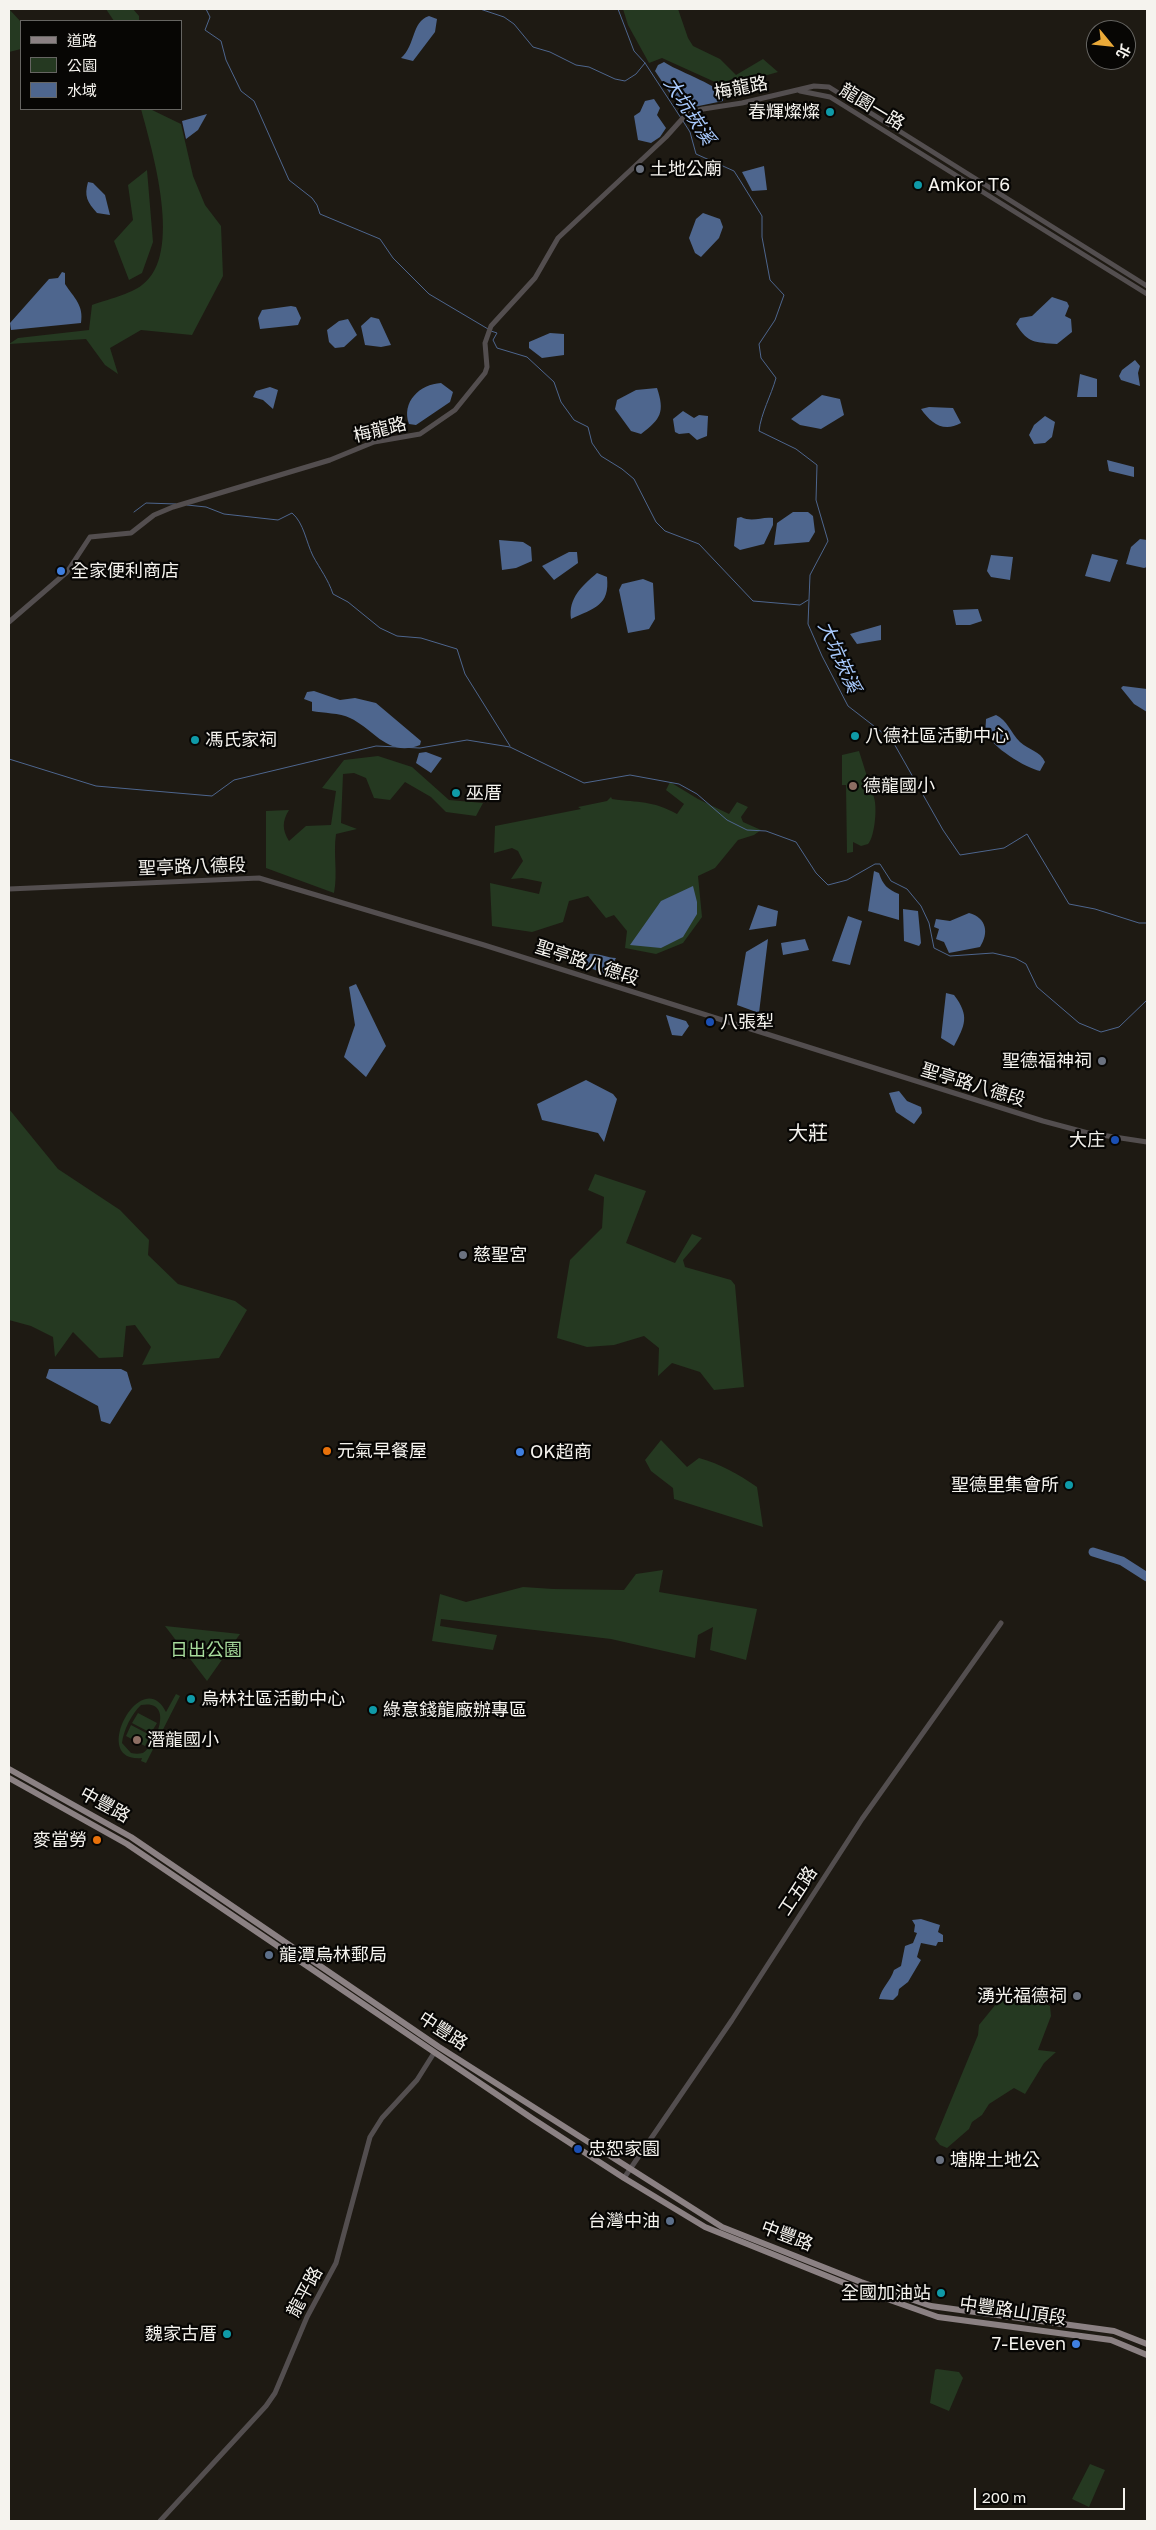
<!DOCTYPE html>
<html>
<head>
<meta charset="utf-8">
<style>
  body { margin:0 }
  #map { position:relative; width:1156px; height:2530px; overflow:hidden; background:#1e1a13; font-family:"Golos Text","Noto Sans TC",sans-serif }
  canvas { display:block }
  .frame { position:absolute; inset:0; border:10px solid #f5f3ee; pointer-events:none }
  .legend { position:absolute; left:20px; top:20px; width:162px; height:90px; box-sizing:border-box; background:#070604; border:1px solid #666562; margin:0; padding:6px 9px; list-style:none; font-size:15px; color:#f5f3ee }
  .legend li { display:flex; align-items:center; gap:10px; height:25px }
  .legend b { width:25px; border:1px solid #666562 }
  .north { position:absolute; left:1086px; top:20px; width:50px; height:50px; box-sizing:border-box; background:#070604; border:1px solid #666562; border-radius:50%; rotate:118deg; font-size:14px; font-weight:700; line-height:20px; text-align:center; color:#f5f3ee }
  .north::after { content:''; display:block; margin:auto; width:18px; height:22px; background:#ebaa39; clip-path:polygon(50% 0,100% 100%,50% 72%,0 100%) }
  .scale { position:absolute; left:974px; top:2488px; width:151px; height:22px; box-sizing:border-box; border:2px solid #f5f3ee; border-top:0; padding-left:6px; font-size:15px; line-height:18px; white-space:nowrap; color:#f5f3ee; -webkit-text-stroke:4px #070604; paint-order:stroke }
</style>
</head>
<body>
<div id="map">
<canvas width="1156" height="2530"></canvas>
<div class="frame"></div>
<ul class="legend">
<li><b style="height:6px;background:#8b8183"></b>道路</li>
<li><b style="height:14px;background:#253921"></b>公園</li>
<li><b style="height:14px;background:#4e668e"></b>水域</li>
</ul>
<div class="north">北</div>
<div class="scale">200 m</div>
</div>
<script>
const ctx = document.querySelector('canvas').getContext('2d');
ctx.lineJoin = 'round';
function paint(path, color) {
  ctx.fillStyle = color;
  ctx.fill(path, 'evenodd');
}
function strokePath(path, color, width, dash) {
  ctx.strokeStyle = color;
  ctx.lineWidth = width;
  ctx.lineCap = dash ? 'butt' : 'round';
  ctx.setLineDash(dash || []);
  ctx.stroke(path);
}
function label(font, color, halo, rows, align = 'center') {
  ctx.font = font + ' "Golos Text","Noto Sans TC",sans-serif';
  ctx.lineWidth = 4.5;
  ctx.setLineDash([]);
  ctx.textBaseline = 'middle';
  ctx.strokeStyle = halo;
  ctx.fillStyle = color;
  for (const [text, x, y, turn = 0] of rows) {
    ctx.save();
    ctx.translate(x, y);
    ctx.rotate((+turn || 0) * Math.PI / 180);
    ctx.textAlign = isNaN(turn) ? turn : align;
    if (halo) ctx.strokeText(text, 0, 0);
    ctx.fillText(text, 0, 0);
    ctx.restore();
  }
}
paint(new Path2D(`
  M9 9 21 22V49L9 52Z
  M106 9H133L139 16V21H114Z
  M623 9H678L688 38 693 46 720 59 736 75 763 59 778 72 726 87 662 58 649 63 628 25Z
  M141 109H150L181 124 193 176 205 205 221 226 223 276 192 335 141 330 110 348 118 374 105 365 86 339 9 344 18 338 89 330 92 305C106 300 131 294 142 285 184 255 152 150 141 109Z
  M147 170 153 242 142 273 129 280 114 241 133 220 128 185Z
  M859 751 870 786 863 788C867 789 871 792 873 795 878 804 875 837 868 844L861 846 853 842V852L847 853 846 785H842V755Z
  M378 756 412 767 449 800 483 803 476 816 446 812 431 797 405 782 390 800 374 798 366 778 354 773 343 774 341 823 357 829 336 834C333 854 338 873 334 893L266 868V811L289 810C282 821 282 830 289 841L306 826 331 825 336 791 322 788 344 760Z
  M670 782 698 799 729 814 737 802 748 807 741 817 743 822 761 830 754 835 738 840 715 868 698 876 702 917 683 943 656 954 625 948 627 931 614 915 606 918 588 896 569 901 563 922 532 932 492 926 490 883 539 894 542 882 522 878 511 879 523 861 518 851 512 848 494 853 495 826 581 809 578 807 607 801 611 797 612 799C640 803 651 800 677 814L684 804 666 790Z
  M9 1109 58 1169 120 1210 149 1240 148 1255 178 1284 235 1301 247 1310 219 1358 142 1365 151 1347 135 1325 126 1326 123 1357 99 1358 73 1332 55 1357 53 1337 31 1326 9 1320Z
  M595 1174 646 1191 626 1243 675 1263 692 1234 702 1238 683 1260 685 1267 731 1280 735 1285 744 1387 714 1390 700 1372 672 1363 658 1376 659 1348 644 1336 614 1345 587 1347 557 1338 570 1260 602 1228 604 1197 588 1190Z
  M661 1440 687 1467 699 1458C721 1464 738 1474 757 1487L763 1527 674 1499 673 1488 651 1471 645 1460Z
  M663 1570 659 1592 757 1609 746 1660 710 1650 713 1627 698 1635 695 1658 611 1639 441 1619 440 1626 497 1635 493 1650 432 1641 440 1594 466 1602 523 1587 553 1589 624 1590 636 1574Z
  M165 1626 240 1634 207 1681Z
  M176 1694 180 1696 146 1763 141 1761 142 1758C88 1763 142 1663 166 1712ZM141 1705C176 1699 155 1746 143 1753 139 1754 135 1754 131 1753L122 1743C123 1731 132 1713 141 1705Z
  M138 1713 157 1723 151 1733 132 1723Z
  M131 1725 150 1735 145 1746 126 1736Z
  M1018 1991 1050 2006 1051 2016 1038 2050 1056 2052 1044 2063 1025 2094 1014 2088 989 2104 982 2115 972 2122 969 2129 947 2148 940 2145 935 2139 978 2035 979 2025 1005 1993Z
  M937 2369 959 2372 963 2378 949 2411 930 2403 935 2370Z
  M1090 2464 1105 2470 1089 2507 1072 2499Z`), '#253921');
paint(new Path2D(`
  M429 16 437 19 435 32 413 61 401 58C416 45 411 22 429 16Z
  M664 62C675 70 717 85 721 93 723 95 723 98 723 101L684 109 679 107 655 71 658 65Z
  M654 99 660 108 657 115 666 128 660 137 651 143 638 140 634 116 640 112 645 101Z
  M207 114 198 130 186 139 182 121Z
  M764 166 767 190 752 191 742 172Z
  M88 182 93 183 105 195 110 215 97 213C87 202 84 196 88 182Z
  M703 213 720 219 723 227 719 238 701 257 695 253 689 238 696 219Z
  M62 272 65 273V284C74 298 84 305 81 323L11 330 10 323 49 279 58 278Z
  M1052 297 1067 302 1069 306 1065 316 1071 319 1072 332 1057 344C1035 342 1028 344 1016 324L1020 318 1032 316Z
  M291 306 296 307 301 318 298 325 260 329 258 318 262 310Z
  M371 317 379 319 391 345 381 347 365 345 361 326Z
  M348 319 357 335 344 347 335 348 329 342 327 330 339 321Z
  M550 333 564 334V355L542 358 529 348V342Z
  M1135 360 1140 366 1138 373 1140 386 1121 380 1119 376 1122 370Z
  M1080 374 1097 379V397H1077Z
  M441 383 453 392 450 402 416 425 409 424C401 402 420 384 441 383Z
  M270 387 278 390 273 409 263 400 253 397 256 391Z
  M657 388C665 412 661 419 641 434L631 431 615 409 617 400 636 390Z
  M822 395 840 399 844 415 821 429 800 425 791 419Z
  M929 407 953 408 961 423C943 433 931 423 921 409Z
  M683 411 694 418 699 415 708 416 707 436 697 440 689 433 679 434 675 432 673 419Z
  M1045 416 1055 422 1052 437 1045 443 1034 444 1029 435 1034 425Z
  M1107 460 1134 467V477L1109 471Z
  M793 512H808L813 516 815 532 809 542 774 545 777 523Z
  M741 517C753 523 762 516 773 518V525L764 544 740 550 734 546 737 518Z
  M1140 539 1147 540V567L1144 568 1126 564 1131 547Z
  M499 540 523 542 531 547 532 561 516 568 502 570Z
  M569 552H577L578 563 554 580 542 566Z
  M1092 554 1118 560 1110 582 1085 576Z
  M991 555 1013 557 1010 580 991 577 987 571Z
  M597 573 607 577C610 606 594 608 571 619 568 598 582 586 597 573Z
  M643 579 653 583 655 619 649 629 628 633 619 590 622 584Z
  M978 609 982 621 970 625H956L953 610Z
  M881 625V640L857 644 850 634Z
  M1123 686 1147 689V712L1134 704 1121 688Z
  M314 691 340 700 355 698 376 703 421 741 420 745C388 758 374 729 350 718 340 713 323 713 312 711V702L304 699 307 692Z
  M996 715C1007 720 1011 733 1020 742 1029 750 1040 751 1045 762L1040 771C1026 768 991 747 986 732 985 728 986 723 986 719Z
  M426 752 442 758 431 773 416 763 419 753Z
  M874 871 879 873C883 885 887 889 899 894V920L868 911Z
  M693 886 697 902V914L683 937 661 948 630 945 661 901Z
  M758 905 778 911 776 926 749 930Z
  M903 909 918 911 921 943 919 946 904 941Z
  M969 913C987 918 989 933 980 947L949 953 944 942 936 939 939 929 934 927 936 919 950 921Z
  M848 916 862 921 850 965 832 961Z
  M768 939 759 1013 737 1005 746 952Z
  M805 939 809 950 783 955 781 943Z
  M589 954C599 953 606 958 616 958L607 975 581 964Z
  M356 984 386 1046 366 1077 344 1057 355 1025 349 987Z
  M946 993 954 995C970 1016 965 1025 954 1046L941 1038Z
  M666 1015 686 1021 689 1026 682 1036 672 1035Z
  M586 1080 613 1094 617 1099 604 1142 598 1133 542 1120 537 1104Z
  M899 1091 907 1101 921 1107 922 1113 914 1124 896 1112 889 1093Z
  M49 1369H121L127 1372 132 1389 110 1424 101 1421 98 1406 46 1378Z
  M921 1919 940 1925 938 1932 943 1935V1942H938L936 1946 921 1943 917 1957 921 1960 908 1982 899 1989 898 1995 893 2000 879 1999C882 1987 890 1982 894 1970L901 1966 905 1946 913 1943 917 1933 914 1932 915 1925 912 1920Z`), '#4e668e');
strokePath(new Path2D(`
  M206 9 210 17 205 30 221 41 226 60 241 91 254 101 289 180 312 198 317 205 320 214 380 239 393 258 429 294 488 329
  M480 9 504 17 514 24 533 47 550 52 576 65 589 67 615 79 625 81 636 74 645 63
  M618 9 634 51 645 63 681 118
  M683 121 690 132 696 154 734 171 741 182 762 216V237L770 280 784 295 775 320 759 344 761 358 776 378C771 396 761 413 759 431L796 449 817 465 816 500 828 541 810 575 808 624 822 656 848 706 892 740 943 830 960 855 1004 848 1027 834 1069 904 1095 909 1139 923H1147
  M491 331 497 333 493 340 497 348 527 357 554 382 561 402 574 420 588 427 592 443 601 456 622 469 634 479 656 522 665 531 699 544 753 601 800 605 808 600
  M187 505 206 507 224 514 278 520 292 513C304 523 306 542 313 556 320 569 328 579 333 594L348 602 380 628 397 636 421 638 457 649 465 674 510 746
  M134 512 146 503 176 504
  M9 759 96 786 212 796 234 780 376 746 420 748 467 740 510 747 584 783 630 775 679 784 697 794 727 820 747 830 766 831 796 842 816 873 828 885 847 880 875 864H880L891 881 907 889 921 906 929 923 934 948 950 956 993 953 1015 958 1026 964 1037 987 1079 1023 1101 1032 1119 1027 1147 1000`), '#4e668e', 1);
strokePath(new Path2D(`
  M1093 1552 1122 1561 1147 1577`), '#4e668e', 9);
strokePath(new Path2D(`
  M800 91 830 97 1147 294
  M9 622 67 572 90 537 131 533 154 515 173 507 330 460 374 442 420 434 455 410 485 373 487 367 485 343 491 326 535 278 558 238 666 137 683 118 689 113 703 109 742 103 814 86 829 87 1147 286
  M9 889 259 878 484 945 1043 1121 1088 1133 1147 1142
  M624 2178 732 2020 862 1819 1001 1623
  M160 2521 266 2406 275 2393 307 2317 336 2263 370 2137 382 2118 417 2080 434 2053`), '#534e4f', 5);
strokePath(new Path2D(`
  M9 1769 131 1837 439 2047 722 2227 861 2282 931 2306 1114 2331 1147 2344
  M9 1778 127 1844 533 2119 624 2178 705 2227 859 2289 938 2317 1111 2340 1147 2355`), '#8b8183', 6);
for (const [x, y, r, color] of [
  [830,112,5,"#0f9aa8"],
  [640,169,5,"#6b7280"],
  [918,185,5,"#0f9aa8"],
  [61,571,5,"#3f7fe0"],
  [855,736,5,"#0f9aa8"],
  [195,740,5,"#0f9aa8"],
  [853,786,5,"#8d6e63"],
  [456,793,5,"#0f9aa8"],
  [710,1022,5,"#1a4fb4"],
  [1102,1061,5,"#6b7280"],
  [1115,1140,5,"#1a4fb4"],
  [463,1255,5,"#6b7280"],
  [327,1451,5,"#e8710a"],
  [520,1452,5,"#3f7fe0"],
  [1069,1485,5,"#0f9aa8"],
  [191,1699,5,"#0f9aa8"],
  [373,1710,5,"#0f9aa8"],
  [137,1740,5,"#8d6e63"],
  [97,1840,5,"#e8710a"],
  [269,1955,5,"#5c6f8a"],
  [1077,1996,5,"#6b7280"],
  [578,2149,5,"#1a4fb4"],
  [940,2160,5,"#6b7280"],
  [670,2221,5,"#5c6f8a"],
  [941,2293,5,"#0f9aa8"],
  [227,2334,5,"#0f9aa8"],
  [1076,2344,5,"#3f7fe0"]
]) {
  const dot = new Path2D();
  dot.arc(x, y, r, 0, 2 * Math.PI);
  ctx.fillStyle = color;
  ctx.fill(dot);
  strokePath(dot, '#070604', 2);
}
label('18px', '#f5f3ee', '#070604', [
  ["梅龍路",741,88,-11],
  ["龍園一路",872,107,31],
  ["梅龍路",380,430,-14],
  ["聖亭路八德段",192,867,-2],
  ["聖亭路八德段",587,963,18],
  ["聖亭路八德段",973,1085,17],
  ["中豐路",105,1805,29],
  ["工五路",798,1891,-57],
  ["中豐路",443,2031,33],
  ["中豐路",787,2236,21],
  ["龍平路",305,2292,-62],
  ["中豐路山頂段",1013,2311,8]
]);
label('18px', '#f5f3ee', '#070604', [
  ["春輝燦燦",820,112,"right"],
  ["土地公廟",650,169],
  ["Amkor T6",928,185],
  ["全家便利商店",71,571],
  ["八德社區活動中心",865,736],
  ["馮氏家祠",205,740],
  ["德龍國小",863,786],
  ["巫厝",466,793],
  ["八張犁",720,1022],
  ["聖德福神祠",1092,1061,"right"],
  ["大庄",1105,1140,"right"],
  ["慈聖宮",473,1255],
  ["元氣早餐屋",337,1451],
  ["OK超商",530,1452],
  ["聖德里集會所",1059,1485,"right"],
  ["烏林社區活動中心",201,1699],
  ["綠意錢龍廠辦專區",383,1710],
  ["潛龍國小",147,1740],
  ["麥當勞",87,1840,"right"],
  ["龍潭烏林郵局",279,1955],
  ["湧光福德祠",1067,1996,"right"],
  ["忠恕家園",588,2149],
  ["塘牌土地公",950,2160],
  ["台灣中油",660,2221,"right"],
  ["全國加油站",931,2293,"right"],
  ["魏家古厝",217,2334,"right"],
  ["7-Eleven",1066,2344,"right"]
], 'left');
label('18px', '#a6da9b', '#070604', [
  ["日出公園",206,1650]
]);
label('italic 19px', '#a9cafd', '#070604', [
  ["大坑崁溪",689,111,57],
  ["大坑崁溪",839,657,66]
]);
label('20px', '#f5f3ee', '#070604', [
  ["大莊",808,1134]
]);
</script>
</body>
</html>
